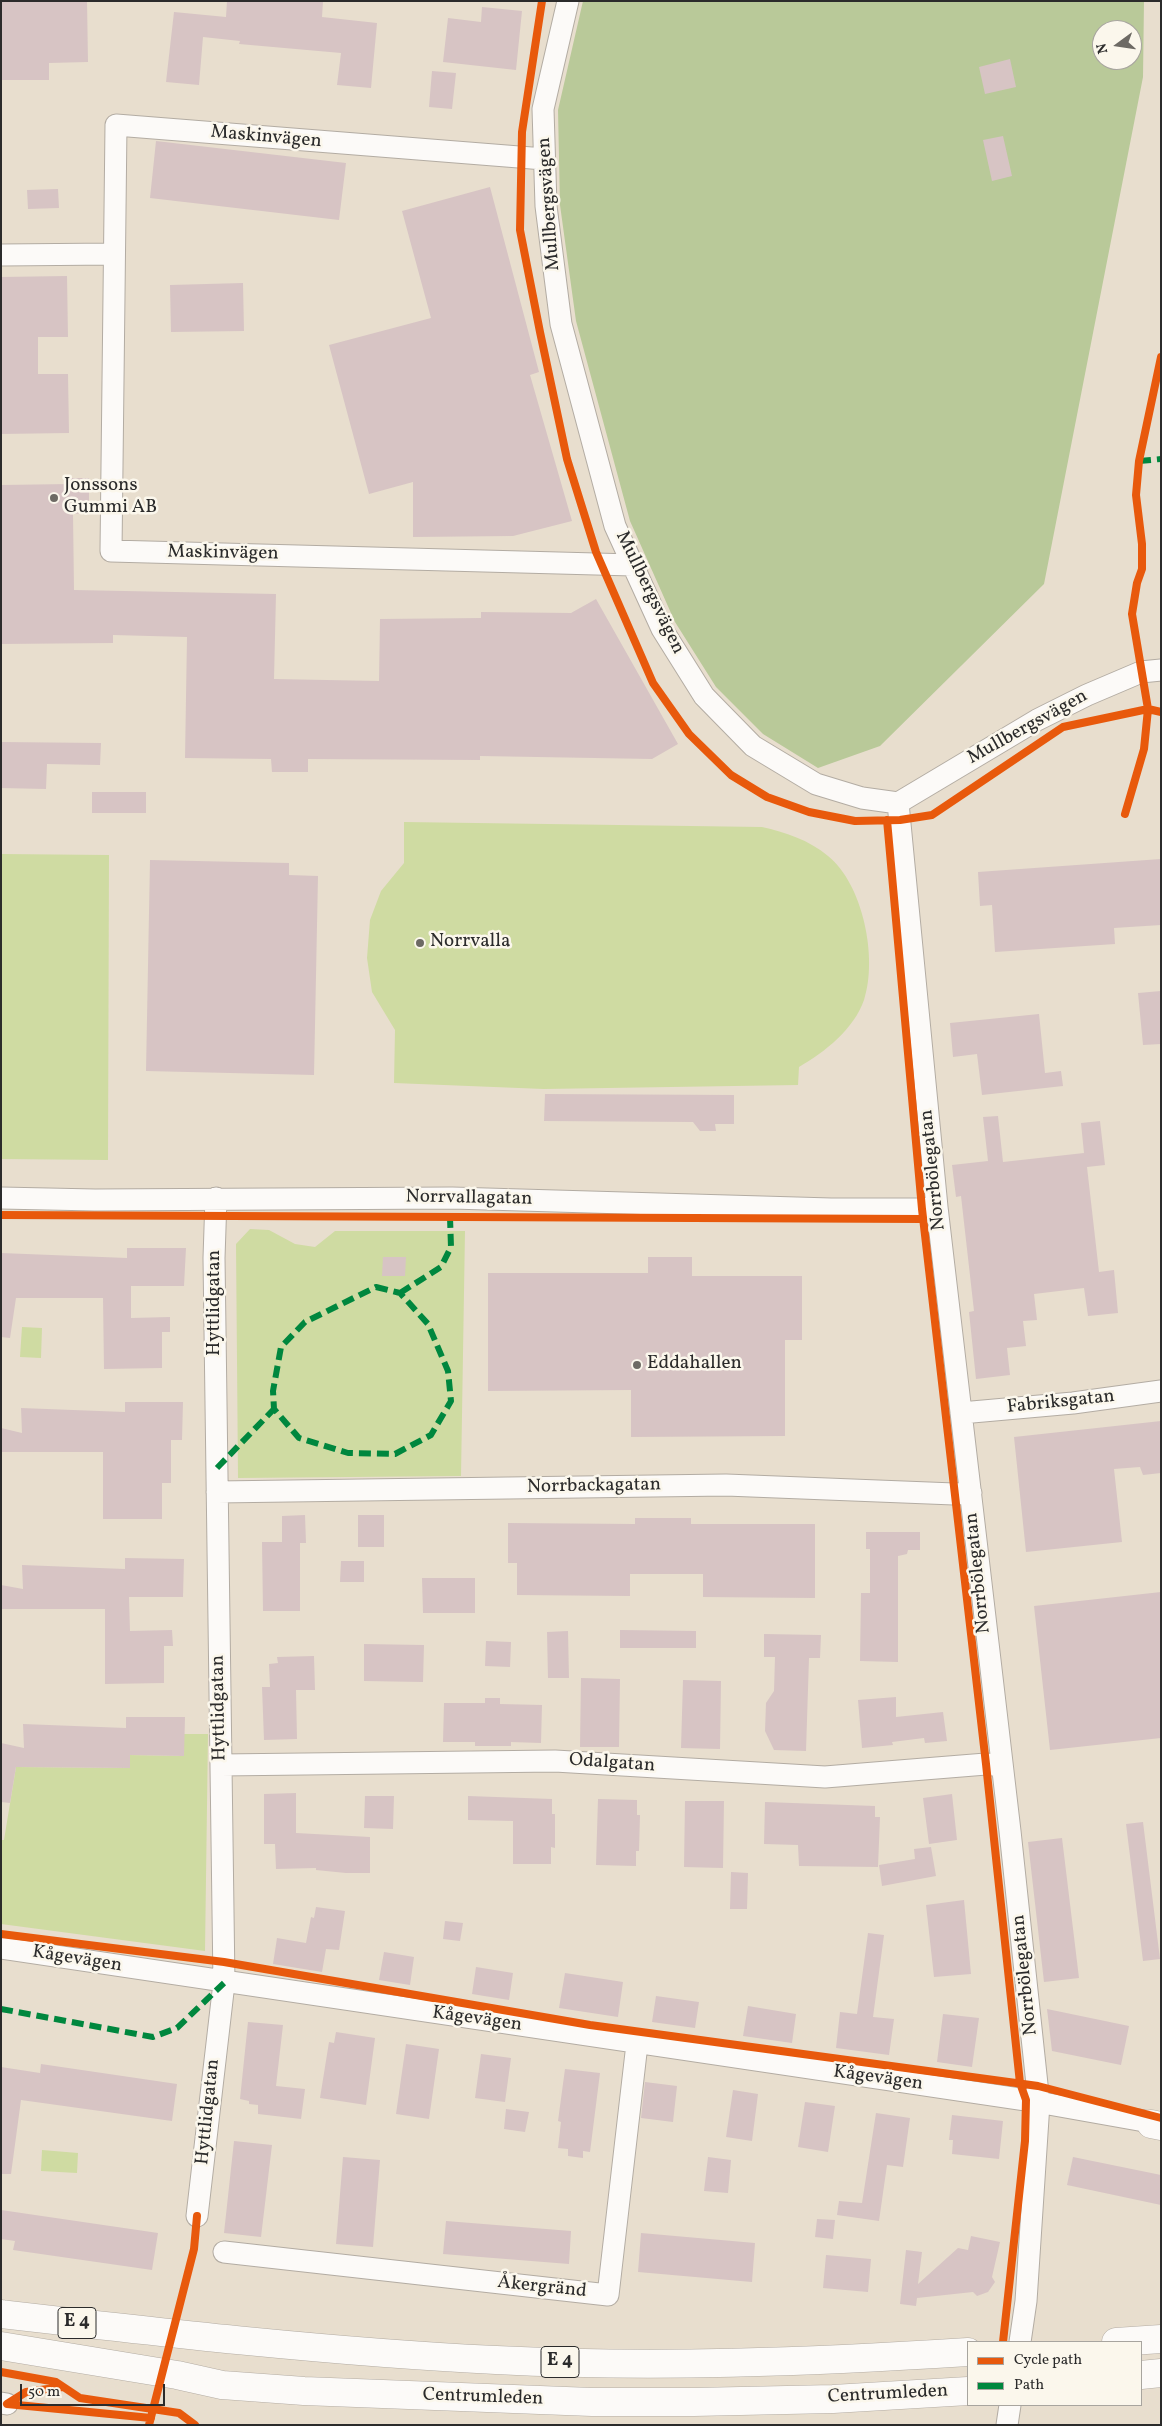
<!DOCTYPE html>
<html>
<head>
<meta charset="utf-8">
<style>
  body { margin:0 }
  #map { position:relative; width:1162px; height:2426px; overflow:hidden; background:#e8dece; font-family:Vollkorn,serif }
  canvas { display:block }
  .frame { position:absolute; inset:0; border:2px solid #2b2b2b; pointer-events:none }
  .legend { position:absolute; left:967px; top:2341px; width:175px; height:65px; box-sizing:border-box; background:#fbf7ec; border:1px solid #a8a59f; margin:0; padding:6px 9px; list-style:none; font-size:15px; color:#2b2b2b }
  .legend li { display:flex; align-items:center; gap:10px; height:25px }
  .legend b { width:25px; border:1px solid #a8a59f }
  .north { position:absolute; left:1092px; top:20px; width:50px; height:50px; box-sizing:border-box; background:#fbf7ec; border:1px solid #a8a59f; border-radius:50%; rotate:256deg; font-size:14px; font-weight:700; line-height:20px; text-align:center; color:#2b2b2b }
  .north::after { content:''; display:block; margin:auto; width:18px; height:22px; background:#6d6a64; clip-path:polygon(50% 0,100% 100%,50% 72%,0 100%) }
  .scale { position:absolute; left:20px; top:2384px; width:145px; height:22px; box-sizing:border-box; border:2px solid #2b2b2b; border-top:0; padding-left:6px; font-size:15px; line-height:18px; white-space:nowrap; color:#2b2b2b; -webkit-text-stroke:4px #fbf7ec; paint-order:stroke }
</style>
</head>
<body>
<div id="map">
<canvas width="1162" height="2426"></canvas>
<div class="frame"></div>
<ul class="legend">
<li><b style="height:6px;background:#e8590c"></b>Cycle path</li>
<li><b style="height:6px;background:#00873e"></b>Path</li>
</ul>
<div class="north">N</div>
<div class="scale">50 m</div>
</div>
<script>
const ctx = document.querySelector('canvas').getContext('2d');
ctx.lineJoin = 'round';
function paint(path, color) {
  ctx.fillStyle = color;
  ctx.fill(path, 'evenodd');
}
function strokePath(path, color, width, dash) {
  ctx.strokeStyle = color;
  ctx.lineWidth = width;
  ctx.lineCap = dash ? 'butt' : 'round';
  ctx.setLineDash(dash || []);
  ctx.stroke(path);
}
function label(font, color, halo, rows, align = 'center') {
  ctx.font = font + ' Vollkorn,serif';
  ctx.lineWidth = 5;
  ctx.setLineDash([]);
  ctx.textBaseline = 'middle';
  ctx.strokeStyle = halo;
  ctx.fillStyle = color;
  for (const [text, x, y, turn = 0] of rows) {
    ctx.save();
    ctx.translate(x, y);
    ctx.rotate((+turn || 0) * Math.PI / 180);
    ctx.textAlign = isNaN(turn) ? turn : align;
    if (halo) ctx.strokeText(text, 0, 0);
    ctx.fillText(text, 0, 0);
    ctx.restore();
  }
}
paint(new Path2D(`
  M404 822 762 827C785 832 809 840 828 856 863 884 878 958 864 1000 854 1029 825 1052 799 1067L798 1085 544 1089 394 1083 395 1030 372 992 367 958 370 920 381 891 404 863Z
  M1 854 109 855 108 1160 1 1159Z
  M250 1229 269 1230 295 1244 315 1247 335 1231H465L461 1476 238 1478 236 1244Z
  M22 1327 42 1328 41 1358 20 1357Z
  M184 1734H208L205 1951 1 1924V1840H4L16 1767 130 1768V1755L184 1756Z
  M42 2150 78 2153 77 2173 41 2171Z`), '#cfdba2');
paint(new Path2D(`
  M583 1H1144L1143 77 1044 584 880 746 818 768 763 734 716 687 675 622 630 521 576 321 560 205 558 110ZM1102 30H1132V60H1102Z`), '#b9c999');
paint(new Path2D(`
  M1 1H87L88 62 49 63V80H1Z
  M227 1H323L322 17 377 23 371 88 337 85 341 53 239 44 240 41 203 37 199 85 166 82 174 12 226 17Z
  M482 7 522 11 516 70 443 62 448 18 481 22Z
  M1010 59 1016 87 985 94 979 67Z
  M432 71 456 73 452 109 429 107Z
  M1003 136 1012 176 992 181 983 140Z
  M156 141 346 163 339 220 150 198Z
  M490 187 539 372 530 375 572 521 513 536 413 537V482L369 494 329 345 431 318 402 211Z
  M58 189 59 208 28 209 27 190Z
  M67 276 68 337H38V374H68L69 433 1 434V277Z
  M243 283 244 331 171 332 170 285Z
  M70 478H89V513L73 514 74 590 276 594 274 679 379 681 380 619 481 618V612L571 613 596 599 678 744 652 759 480 756V760L308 759V772H272L271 759 185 758 187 637 113 635V643L1 644V485L70 484Z
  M1 742 101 743 100 765 47 764 46 789 1 788Z
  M92 792H146V813H92Z
  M1161 859V925L1114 928 1115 944 995 952 992 905 980 906 978 872Z
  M150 860 289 863V875L318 876 314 1075 146 1071Z
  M1161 991V1044L1143 1045 1138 993Z
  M1039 1014 1045 1073 1061 1071 1063 1086 982 1095 977 1054 953 1057 950 1023Z
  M545 1094 734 1095V1124H715L716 1131H700L693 1122 544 1121Z
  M998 1116 1003 1162 1084 1153 1081 1123 1100 1121 1105 1165 1087 1167 1099 1272 1114 1270 1118 1313 1088 1316 1084 1288 1034 1294 1037 1320 1023 1321 1026 1346 1007 1348 1010 1375 976 1379 969 1312 974 1311 961 1196 956 1197 952 1165 988 1161 983 1117Z
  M127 1248H186L184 1286H131V1318L170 1317V1332H162V1368L104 1369 103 1298H16L10 1338 1 1337V1253L127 1258Z
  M383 1257H406L405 1276H382Z
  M648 1257H692V1276H802V1340H785V1436L631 1437V1390L488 1391V1273H648Z
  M125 1402H183L182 1440H171V1483H162V1519H103V1452H1V1428L22 1433 21 1408 125 1412Z
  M1161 1421V1473L1143 1475 1140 1467 1114 1469 1122 1542 1026 1552 1014 1437Z
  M305 1515 306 1543H300V1611H263L262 1542H282V1516Z
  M358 1515H384V1547H358Z
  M635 1518H691V1524H815V1598L703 1597V1574H630V1596L517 1595V1563H508V1523L635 1524Z
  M866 1532H920V1550H908L907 1554 898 1556V1662L860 1661 861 1593H870V1549H866Z
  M125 1558 184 1559 183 1597H129L130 1631 172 1630 173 1646H164V1683L105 1684V1609H1V1585L23 1589 22 1565 125 1569Z
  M341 1561H364V1582H340Z
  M422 1578H475V1613H423Z
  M1161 1592V1738L1050 1750 1034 1606Z
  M620 1630 696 1631V1648H620Z
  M568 1631 569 1678H548L547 1632Z
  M764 1634 821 1635 820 1658H809L806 1751 774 1750 765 1731 766 1703 774 1691 775 1657H764Z
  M486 1641 511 1642 510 1667 485 1666Z
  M364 1644 424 1645 423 1682 364 1681Z
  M314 1656 315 1690H296L297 1739 264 1740 262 1687H270L269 1664 278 1663 277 1657Z
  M581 1678 620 1679 619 1747H580Z
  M683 1680 721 1681 720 1749 681 1748Z
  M896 1697V1717L943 1712 947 1741 925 1743 924 1738 892 1742 893 1745 862 1748 858 1700Z
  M485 1698H500V1704L542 1705 541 1743 511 1742V1746H475V1742H443L444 1703H485Z
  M126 1717H185L184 1756 130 1755V1768L16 1767 10 1803 1 1802V1743L24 1748 23 1724 126 1728Z
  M296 1793V1833L370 1837V1873H346L316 1870V1868L276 1869 275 1844H264V1794Z
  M952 1794 957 1840 929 1844 923 1798Z
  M365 1796H394L393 1829 364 1828Z
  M468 1796 552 1799V1814H555V1848L551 1847V1864H513V1821L468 1820Z
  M598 1799 637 1800V1815H640L639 1851H636V1866L596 1865Z
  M685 1801H724L723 1868 684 1867Z
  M765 1802 875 1806V1817H880L878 1867 799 1866 798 1845 764 1844Z
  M1143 1822 1160 1959 1143 1961 1126 1824Z
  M1062 1838 1079 1978 1044 1982 1028 1842Z
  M931 1847 936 1876 882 1886 879 1865 915 1859 914 1849Z
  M731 1872 748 1873 747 1909H730Z
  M964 1900 971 1974 934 1977 926 1905Z
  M316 1907 345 1911 339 1950 326 1949 322 1972 273 1964 277 1938 306 1943 311 1917 314 1918Z
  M445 1921 463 1923 460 1941 443 1939Z
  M868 1933 884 1935 873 2017 894 2019 889 2055 836 2048 840 2012 857 2014Z
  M384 1952 414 1957 410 1985 379 1980Z
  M476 1967 513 1973 509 2000 472 1994Z
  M565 1973 623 1982 618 2017 559 2008Z
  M656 1996 699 2002 695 2028 652 2022Z
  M748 2006 796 2014 792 2043 743 2036Z
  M1047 2009 1129 2026 1121 2065 1052 2051Z
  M943 2014 979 2018 972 2067 937 2062Z
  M248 2022 283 2025 276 2086 305 2089 301 2119 258 2114V2105L249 2104V2101L240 2099Z
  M336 2032 375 2038 366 2105 320 2098 329 2042 334 2043Z
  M406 2044 439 2049 429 2119 396 2114Z
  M481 2054 511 2058 505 2102 475 2098Z
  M41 2064 177 2084 172 2121 21 2100 11 2174H1V2067L40 2073Z
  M565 2069 600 2073 590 2152 583 2151V2158L568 2156V2149L558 2148 561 2122 558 2121Z
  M645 2082 677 2086 673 2122 641 2118Z
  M733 2090 758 2094 752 2141 726 2137Z
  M805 2102 835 2106 828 2152 798 2147Z
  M506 2109 529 2112 525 2132 504 2129Z
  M876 2113 910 2118 903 2167 887 2165 879 2221 837 2215 839 2201 862 2203Z
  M952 2115 1003 2121 999 2159 952 2154 953 2140H949Z
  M234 2141 272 2145 261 2237 224 2233Z
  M343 2157 380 2160 373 2247 336 2244Z
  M708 2157 731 2160 728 2193 704 2191Z
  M1073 2157 1161 2175V2205L1067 2185Z
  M1 2210 158 2233 152 2270 13 2250 15 2241 1 2239Z
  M817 2219 835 2220 833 2239 815 2237Z
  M446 2221 571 2231 569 2264 443 2254Z
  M641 2233 755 2243 752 2282 638 2272Z
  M971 2236 1000 2242 992 2277 995 2282 988 2292 977 2296 973 2292 917 2298 916 2306 900 2304 906 2250 922 2252 918 2284 958 2248 968 2250Z
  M826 2255 871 2259 868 2292 823 2288Z`), '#d7c4c4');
const street = new Path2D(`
  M568 1 543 109 546 206 561 324 615 526 662 629 704 696 753 746 816 784 862 798 898 803 1037 720 1087 695 1141 672 1161 670
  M544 159 116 125 111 551 633 565
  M1 255 114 254
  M898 803 937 1207 1010 1831 1039 2103 1026 2301 1020 2342
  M1 1198 95 1200 452 1198 831 1209H922L937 1207
  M961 1413 1073 1403 1161 1391
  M217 1492 726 1485 954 1494 971 1493
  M221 1765 555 1761 825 1777 986 1764 1001 1766
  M1 1948 1026 2100 1161 2124
  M197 2216 224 1983 214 1258 216 1198
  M224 2252 608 2295 637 2044
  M1 2403 7 2404
  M1007 2425 1010 2405`);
const highway = new Path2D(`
  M1151 2124 1161 2126
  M1 2314C166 2333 330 2352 496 2360 654 2368 811 2362 968 2352
  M1116 2342 1161 2339
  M1 2346 177 2375 222 2385 304 2391 592 2402H694L833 2399 968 2391
  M1141 2375 1161 2373`);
strokePath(street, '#b3aca3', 23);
strokePath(highway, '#b3aca3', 29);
strokePath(street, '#fcfaf8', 21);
strokePath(highway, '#fcfaf8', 28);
strokePath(new Path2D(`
  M1139 461 1161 459
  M376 1287 400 1293 428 1324 448 1371 451 1401 431 1435 395 1454 348 1453 299 1438 274 1409 273 1391 281 1347 305 1322Z
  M400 1293 441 1267 451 1247 450 1217
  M217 1468 274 1409
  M1 2009 153 2037 177 2028 224 1983`), '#00873e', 6, [12, 6]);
strokePath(new Path2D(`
  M542 1 522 132 520 230 540 332 567 459 596 552 653 683 689 734 731 775 767 797 809 812 855 821 900 820 932 815 1063 727 1148 709 1144 749 1125 814
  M1161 357 1139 461 1136 495 1142 544V569L1137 583 1132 614 1148 709 1161 712
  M887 820 922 1209 986 1764 1020 2083 1026 2100 1025 2141 1003 2342
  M1 1215 923 1219
  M1 1934 224 1962 590 2025 1038 2086 1161 2118
  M1 2372 56 2382 80 2398 179 2413 195 2425
  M62 2387 26 2392 7 2404 151 2418
  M149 2425 194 2249 197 2216`), '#e8590c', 8);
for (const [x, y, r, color] of [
  [54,498,5,"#6d6a64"],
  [420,943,5,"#6d6a64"],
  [637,1365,5,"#6d6a64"]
]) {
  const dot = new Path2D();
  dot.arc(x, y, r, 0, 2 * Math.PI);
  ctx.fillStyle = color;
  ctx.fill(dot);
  strokePath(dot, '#fbf7ec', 2);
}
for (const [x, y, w] of [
  [77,2323,38],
  [560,2362,38]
]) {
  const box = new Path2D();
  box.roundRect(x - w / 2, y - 15.5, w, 31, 4);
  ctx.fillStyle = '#fbf7ec';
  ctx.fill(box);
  strokePath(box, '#2b2b2b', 1);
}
label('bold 18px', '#2b2b2b', null, [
  ["E 4",77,2323],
  ["E 4",560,2362]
]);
label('19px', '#2b2b2b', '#fbf7ec', [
  ["Maskinvägen",266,138,5],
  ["Mullbergsvägen",550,204,-94],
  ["Maskinvägen",223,554,1],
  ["Mullbergsvägen",649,593,64],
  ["Mullbergsvägen",1028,728,-29],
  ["Norrbölegatan",934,1170,-96],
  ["Norrvallagatan",469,1199,1],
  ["Hyttlidgatan",216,1303,-90],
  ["Fabriksgatan",1061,1403,-6],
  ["Norrbackagatan",594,1487,-1],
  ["Norrbölegatan",979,1573,-96],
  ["Hyttlidgatan",220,1708,-91],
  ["Odalgatan",612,1764,4],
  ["Kågevägen",77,1960,9],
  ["Norrbölegatan",1026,1975,-96],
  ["Kågevägen",477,2020,8],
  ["Kågevägen",878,2079,8],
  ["Hyttlidgatan",209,2112,-84],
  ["Åkergränd",542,2288,6],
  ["Centrumleden",888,2395,-3],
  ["Centrumleden",483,2398,2]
]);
label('19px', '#2b2b2b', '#fbf7ec', [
  ["Jonssons",64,487],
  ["Gummi AB",64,509],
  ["Norrvalla",430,943],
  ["Eddahallen",647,1365]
], 'left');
</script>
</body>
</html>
